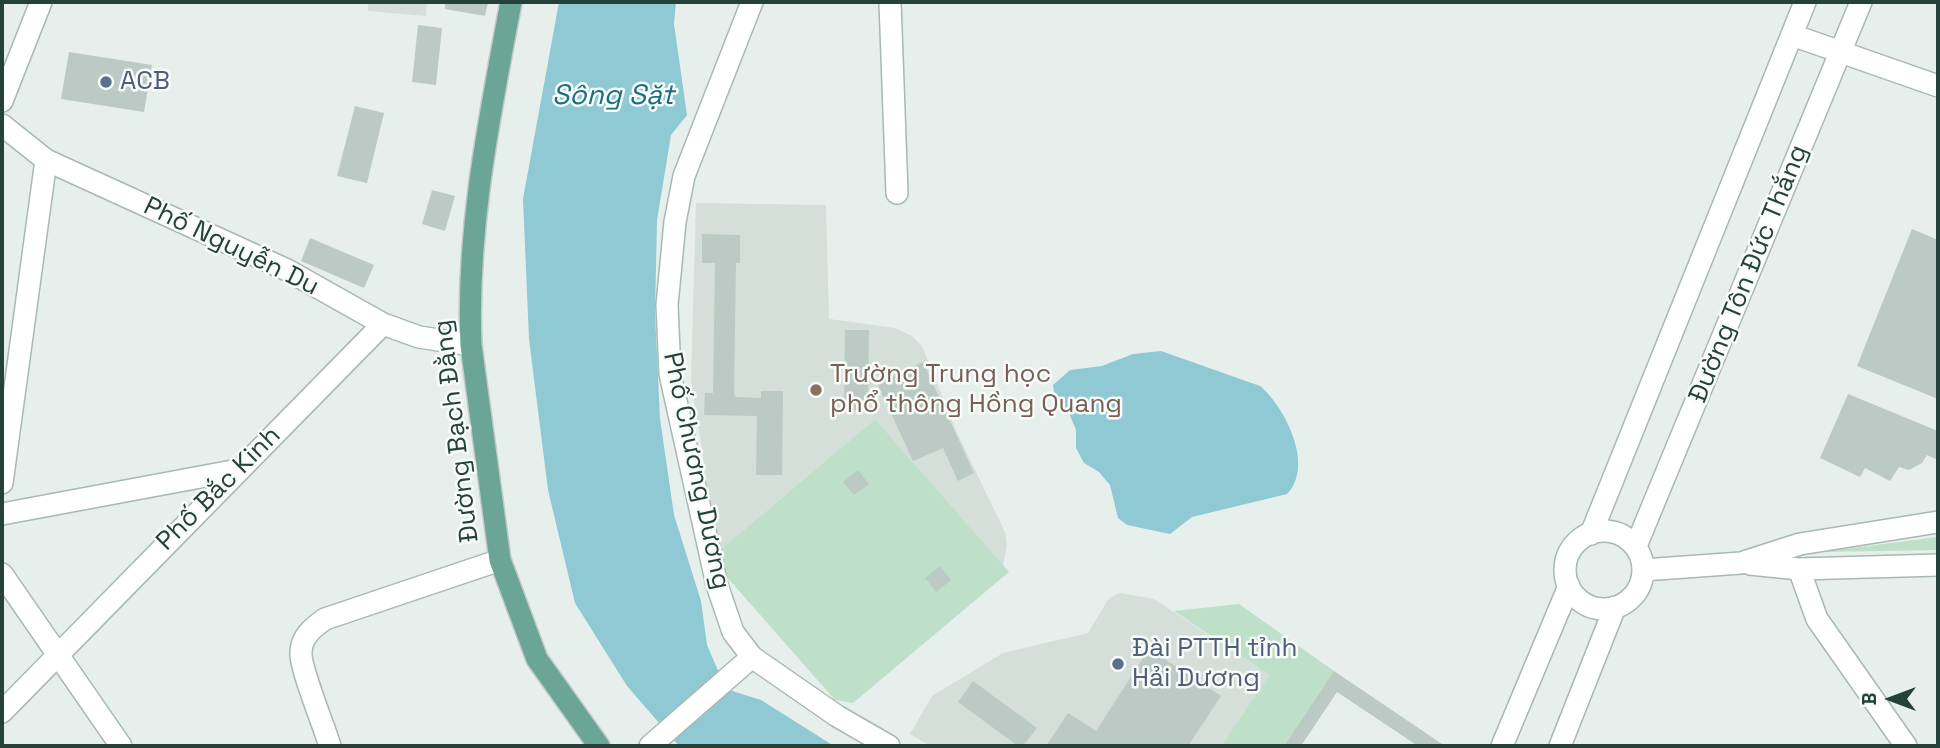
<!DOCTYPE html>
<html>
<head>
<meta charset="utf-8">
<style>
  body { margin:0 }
  #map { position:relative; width:1940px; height:748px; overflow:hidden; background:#e6efeb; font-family:"Space Grotesk",sans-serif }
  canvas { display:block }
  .frame { position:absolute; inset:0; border:4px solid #24423a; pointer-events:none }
  .north { position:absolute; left:1856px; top:664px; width:70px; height:70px; -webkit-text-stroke:5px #f7fbf9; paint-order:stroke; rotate:270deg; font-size:19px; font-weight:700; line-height:28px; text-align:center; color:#24423a }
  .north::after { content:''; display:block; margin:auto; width:24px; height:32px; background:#24423a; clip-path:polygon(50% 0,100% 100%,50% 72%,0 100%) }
</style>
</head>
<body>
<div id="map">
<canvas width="1940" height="748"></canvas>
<div class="frame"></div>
<div class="north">B</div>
</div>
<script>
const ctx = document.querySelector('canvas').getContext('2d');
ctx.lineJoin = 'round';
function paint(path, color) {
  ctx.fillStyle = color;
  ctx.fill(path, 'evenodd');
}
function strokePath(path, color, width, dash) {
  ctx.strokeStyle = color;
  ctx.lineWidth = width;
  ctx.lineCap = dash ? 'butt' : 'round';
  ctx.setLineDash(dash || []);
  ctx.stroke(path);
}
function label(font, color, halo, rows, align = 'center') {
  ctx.font = font + ' "Space Grotesk",sans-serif';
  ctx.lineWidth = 5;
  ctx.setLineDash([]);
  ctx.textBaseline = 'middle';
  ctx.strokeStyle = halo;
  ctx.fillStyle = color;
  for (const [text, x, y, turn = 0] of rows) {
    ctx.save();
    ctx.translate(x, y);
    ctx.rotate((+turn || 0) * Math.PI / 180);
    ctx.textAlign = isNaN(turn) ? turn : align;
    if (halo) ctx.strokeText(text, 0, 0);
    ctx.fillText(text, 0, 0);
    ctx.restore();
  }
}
paint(new Path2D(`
  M368 2H427L426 16 368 11Z
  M696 203 826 205 829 319 895 328 912 336 922 346 957 433 1005 532 1007 545 1003 566 875 419 720 550 713 521 691 380Z
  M1120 593 1154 599 1269 675 1221 746H930L910 734 932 696 1003 653 1088 633 1109 598Z`), '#d4dfda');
paint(new Path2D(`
  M875 419 1009 572 853 703 835 700 726 576 720 550Z
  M1938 537V550L1821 552Z
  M1239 604 1334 671 1284 746H1221L1269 675 1174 611Z`), '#bfe0c8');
paint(new Path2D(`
  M559 2H676L674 24 687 115 671 135 657 220 655 314 660 419 674 515 701 601 707 645 726 689 761 700 834 746H679L627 686 575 603 548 490 529 339 523 199Z
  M1161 351 1260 386C1285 407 1315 466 1287 494L1192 517 1170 534 1127 525 1118 518 1110 485 1099 472 1084 463 1076 448V430L1069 413 1055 400 1053 385 1070 370 1102 366 1133 354Z`), '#8ec9d4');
paint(new Path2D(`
  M445 2H488L485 16 445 9Z
  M418 25 442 28 436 85 412 82Z
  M69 52 152 65 144 112 61 99Z
  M355 106 384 113 367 183 337 176Z
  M432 190 455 196 445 231 422 224Z
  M1912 229 1938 240V399L1857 366Z
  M702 234 740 235V263H736L734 393 735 397 761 398V391H783L782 475H756L757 416 704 415 705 393H713L715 263H702Z
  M310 238 374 265 364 288 301 261Z
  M845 330H869L868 410H844Z
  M923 362 974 473 958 481 943 448 913 461 877 383Z
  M1848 394 1938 431V460L1927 455 1922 463 1909 470 1899 467 1890 481 1865 468 1860 477 1820 458Z
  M858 470 869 484 854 495 843 482Z
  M940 566 951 580 936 592 925 578Z
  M1149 649 1221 696 1188 746H1046L1068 713 1096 731Z
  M1334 671 1445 746H1418L1337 692 1301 746H1284Z
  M973 681 1037 728 1023 746H1018L958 702Z`), '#bbcac4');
const minor = new Path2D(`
  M752 2 684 176 675 222 667 305 670 374 717 585 733 632 752 657 837 716 889 746
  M890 2 897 193
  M1792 35 1938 86
  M2 101 41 2
  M2 125 46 160 287 270 383 324 419 337 471 345
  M2 483 46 160
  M2 514 238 470
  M1565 570a39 39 0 1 1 78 0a39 39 0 1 1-78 0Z
  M1591 534 1805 2
  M1636 546 1861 2
  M1750 564 1799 569 1938 565
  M1799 569 1817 619 1906 746
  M1643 570 1741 563 1800 544 1938 522
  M2 574 121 746
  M2 712 383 324
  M330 746C324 726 302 673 301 655 300 638 312 628 325 619L500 560
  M650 746 752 657
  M1502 746 1569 586
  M1560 746 1615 607`);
const major = new Path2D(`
  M511 2C490 115 466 229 471 345L500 560 537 659 599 746`);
strokePath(minor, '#a8b8b2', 24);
strokePath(major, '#c2cac8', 24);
strokePath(minor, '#fff', 21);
strokePath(major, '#6aa596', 21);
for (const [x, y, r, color] of [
  [106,82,7,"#5c6f8a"],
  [816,390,7,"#8d6e63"],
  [1118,664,7,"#5c6f8a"]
]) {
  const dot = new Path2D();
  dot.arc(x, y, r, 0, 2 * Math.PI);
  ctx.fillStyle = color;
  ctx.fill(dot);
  strokePath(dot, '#f7fbf9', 2.5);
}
label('26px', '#4e5e75', '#f7fbf9', [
  ["ACB",120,82],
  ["Đài PTTH tỉnh",1132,649],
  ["Hải Dương",1132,679]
], 'left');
label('26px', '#24423a', '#f7fbf9', [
  ["Phố Nguyễn Du",231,247,26],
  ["Đường Tôn Đức Thắng",1749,274,-68],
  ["Đường Bạch Đằng",457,431,-97],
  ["Phố Chương Dương",696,471,78],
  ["Phố Bắc Kinh",219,489,-45]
]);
label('26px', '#785e54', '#f7fbf9', [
  ["Trường Trung học",830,375],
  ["phổ thông Hồng Quang",830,405]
], 'left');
label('italic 28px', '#1c6f80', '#f7fbf9', [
  ["Sông Sặt",613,96]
]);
</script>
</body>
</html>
